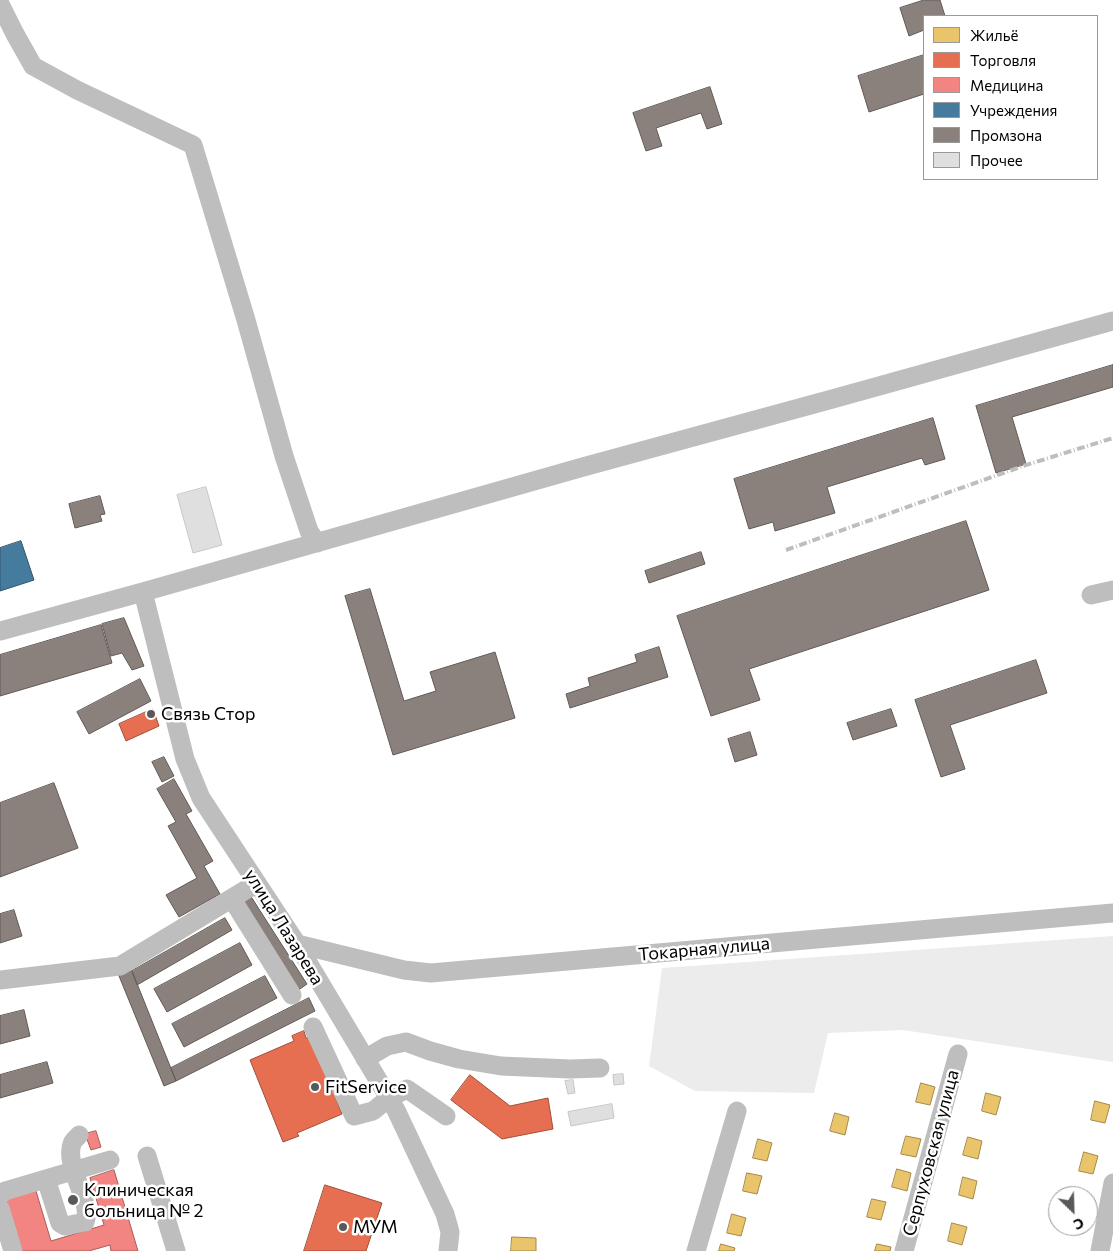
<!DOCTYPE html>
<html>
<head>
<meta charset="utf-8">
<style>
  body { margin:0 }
  #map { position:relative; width:1113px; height:1251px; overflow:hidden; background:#fff; font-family:Commissioner,sans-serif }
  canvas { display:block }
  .legend { position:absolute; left:923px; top:15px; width:175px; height:165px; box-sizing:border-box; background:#fff; border:1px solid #999; margin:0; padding:6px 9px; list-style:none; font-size:15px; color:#000 }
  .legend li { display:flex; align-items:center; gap:10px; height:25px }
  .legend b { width:25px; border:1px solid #999 }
  .north { position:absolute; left:1048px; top:1186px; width:50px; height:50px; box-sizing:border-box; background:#fff; border:1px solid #999; border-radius:50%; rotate:156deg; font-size:14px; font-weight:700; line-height:20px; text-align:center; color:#000 }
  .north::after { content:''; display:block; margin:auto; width:18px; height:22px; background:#595959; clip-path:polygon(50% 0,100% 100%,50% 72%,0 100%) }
</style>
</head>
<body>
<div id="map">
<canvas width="1113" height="1251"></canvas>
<ul class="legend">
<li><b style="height:14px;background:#e9c46a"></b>Жильё</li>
<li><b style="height:14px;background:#e76f51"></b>Торговля</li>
<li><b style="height:14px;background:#f28482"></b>Медицина</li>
<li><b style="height:14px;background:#457b9d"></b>Учреждения</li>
<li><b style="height:14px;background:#8a817c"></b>Промзона</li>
<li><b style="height:14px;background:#dfdfdf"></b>Прочее</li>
</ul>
<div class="north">С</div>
</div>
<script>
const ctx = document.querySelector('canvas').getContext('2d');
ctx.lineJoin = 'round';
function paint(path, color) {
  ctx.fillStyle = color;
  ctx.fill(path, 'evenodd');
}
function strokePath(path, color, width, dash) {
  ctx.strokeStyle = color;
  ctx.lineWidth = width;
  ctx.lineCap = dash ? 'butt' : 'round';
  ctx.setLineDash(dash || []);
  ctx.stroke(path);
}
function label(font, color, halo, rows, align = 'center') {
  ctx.font = font + ' Commissioner,sans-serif';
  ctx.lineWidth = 5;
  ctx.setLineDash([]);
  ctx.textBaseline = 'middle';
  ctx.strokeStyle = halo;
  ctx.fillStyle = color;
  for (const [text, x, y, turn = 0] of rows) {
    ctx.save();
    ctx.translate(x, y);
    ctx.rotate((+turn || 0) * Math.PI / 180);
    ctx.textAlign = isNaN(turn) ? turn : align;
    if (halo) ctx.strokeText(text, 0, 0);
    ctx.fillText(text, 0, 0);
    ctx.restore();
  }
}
paint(new Path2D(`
  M1113 936V1062L903 1030 828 1033 814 1093 695 1091 649 1066 662 968Z`), '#ececec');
const homes = new Path2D(`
  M921 1083 935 1087 930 1105 916 1102Z
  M986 1093 1001 1097 996 1115 982 1111Z
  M1095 1101 1110 1105 1105 1123 1091 1120Z
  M835 1113 849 1117 845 1135 830 1131Z
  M906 1136 921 1139 916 1157 901 1154Z
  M968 1137 982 1141 978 1159 963 1155Z
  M758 1139 772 1143 767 1161 753 1158Z
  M1084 1152 1098 1156 1093 1174 1079 1171Z
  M897 1169 911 1173 907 1191 892 1187Z
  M747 1173 762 1176 757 1194 743 1191Z
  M963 1177 977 1181 973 1199 959 1195Z
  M872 1199 886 1202 881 1220 867 1217Z
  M732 1214 746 1218 741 1236 727 1233Z
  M952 1223 967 1227 962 1245 948 1241Z
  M512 1237 536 1238V1251H511Z
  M721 1244 735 1248 734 1251H719Z
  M877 1244 891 1247 890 1251H875Z`);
paint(homes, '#e9c46a');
strokePath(homes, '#a3894a', 1);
const shops = new Path2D(`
  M153 709 159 726 126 741 119 724Z
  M304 1031 306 1038 311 1037 342 1114 297 1133 299 1136 283 1142 250 1060 294 1041 292 1036Z
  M470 1075 510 1106 548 1098 553 1129 502 1139 451 1100Z
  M325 1185 382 1203 366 1251H304Z`);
paint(shops, '#e76f51');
strokePath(shops, '#a24e39', 1);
const health = new Path2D(`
  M96 1131 101 1147 91 1150 85 1134Z
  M114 1170 138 1251H111L110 1245 89 1251H21L6 1199 36 1191 51 1241 104 1225 90 1178Z`);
paint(health, '#f28482');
strokePath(health, '#a95c5b', 1);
const public = new Path2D(`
  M21 541 34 580 0 591V548Z`);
paint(public, '#457b9d');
strokePath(public, '#30566e', 1);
const industry = new Path2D(`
  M924 0H940L945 16H924V30L909 36 900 8Z
  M924 55V94L869 112 858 76Z
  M710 87 722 124 707 129 701 113 656 128 662 146 646 151 633 113Z
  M1113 365V387L1012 417 1026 464 996 473 976 406Z
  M933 418 945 459 925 465 922 458 827 487 835 513 775 531 773 522 749 529 734 479Z
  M100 496 105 514 100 515 102 521 75 528 69 504Z
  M966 521 989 590 749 669 760 700 711 716 677 616Z
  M701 552 705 564 649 583 645 571Z
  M370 589 404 701 436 691 430 672 495 652 515 718 393 755 345 596Z
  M124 618 144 666 132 670 122 653 111 656 102 624Z
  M101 625 112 663 0 696V655Z
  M659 647 668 677 570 708 566 694 590 686 588 678 637 662 635 655Z
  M1036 660 1047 693 950 725 965 769 941 777 915 700Z
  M140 679 151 701 89 734 77 712Z
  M891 709 897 726 853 740 847 723Z
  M750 732 757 755 735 762 728 739Z
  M164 757 174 776 162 782 152 762Z
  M174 779 192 811 186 814 213 861 204 866 220 894 179 917 166 895 197 878 168 826 176 822 157 789Z
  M54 783 78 848 0 877V803Z
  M250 895 307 984 297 991 240 901Z
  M14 910 22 936 0 943V914Z
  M225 918 232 930 137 985 132 971Z
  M240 943 252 965 167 1012 154 989Z
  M132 971 176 1081 164 1086 119 976Z
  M265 976 277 998 184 1047 172 1024Z
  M309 998 315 1011 176 1081 171 1068Z
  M24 1010 30 1036 0 1044V1016Z
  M47 1062 53 1083 0 1098V1075Z`);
paint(industry, '#8a817c');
strokePath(industry, '#615a57', 1);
const building = new Path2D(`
  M206 487 222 545 193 553 177 495Z
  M623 1074 624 1084 614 1085 613 1075Z
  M573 1080 575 1093 568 1094 565 1081Z
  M612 1104 614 1118 571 1126 568 1112Z`);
paint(building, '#dfdfdf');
strokePath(building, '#c7c7c7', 1);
strokePath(new Path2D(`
  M0 4 15 34 33 66 77 90 193 145 246 320 284 456 309 531 317 543
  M143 592 185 759 201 798 297 944 396 1110 445 1214 450 1232 448 1251
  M1091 595 1113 590
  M0 631 143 592 583 467 836 398 1113 321
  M232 899 292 995
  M297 944 404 970 431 973 1113 913
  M0 980 120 966 257 883
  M313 1027 354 1116 373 1111 389 1098 407 1089 446 1116
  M365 1059 387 1046 406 1042 430 1051 459 1059 501 1066 570 1069 600 1068
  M147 1156 176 1251
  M46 1179 60 1223 65 1226 85 1222C93 1203 64 1166 72 1144 73 1140 77 1138 79 1135
  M0 1195 5 1191 110 1160
  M0 1208 13 1251
  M696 1251 737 1111
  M904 1251 958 1054
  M1100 1251 1113 1183`), '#bebebe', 19);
strokePath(new Path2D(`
  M786 550 1023 466 1113 438`), '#bebebe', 4, [8, 2.5, 1, 2.5]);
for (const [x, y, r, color] of [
  [151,714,5,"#595959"],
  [315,1087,5,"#595959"],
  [73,1200,6,"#595959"],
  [343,1227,5,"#595959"]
]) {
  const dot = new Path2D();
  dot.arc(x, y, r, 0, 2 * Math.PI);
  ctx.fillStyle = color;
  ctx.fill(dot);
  strokePath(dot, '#fff', 2);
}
label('18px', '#000', '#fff', [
  ["Связь Стор",161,714],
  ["FitService",325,1087],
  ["Клиническая",84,1190],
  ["больница № 2",84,1211],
  ["МУМ",353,1227]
], 'left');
label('18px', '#000', '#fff', [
  ["улица Лазарева",284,927,58],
  ["Токарная улица",704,949,-5],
  ["Серпуховская улица",931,1153,-75]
]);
</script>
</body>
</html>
